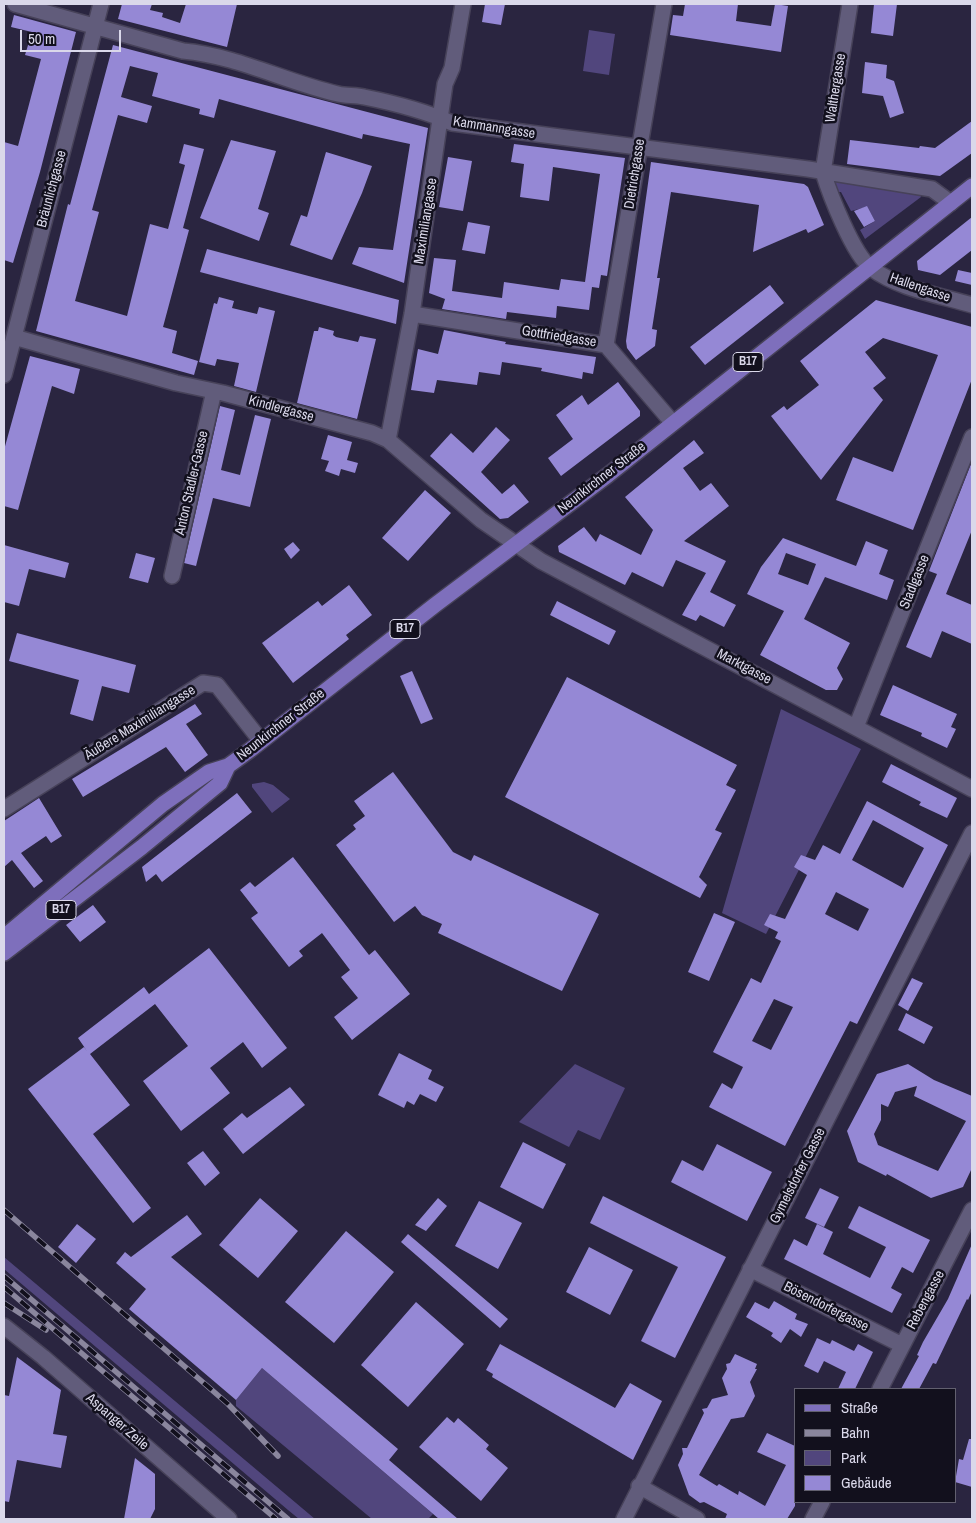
<!DOCTYPE html>
<html>
<head>
<meta charset="utf-8">
<style>
  body { margin:0 }
  #map { position:relative; width:976px; height:1523px; overflow:hidden; background:#2a2540; font-family:"Archivo Narrow",sans-serif }
  canvas { display:block }
  .frame { position:absolute; inset:0; border:5px solid #dad8ea; pointer-events:none }
  .legend { position:absolute; left:794px; top:1388px; width:162px; height:115px; box-sizing:border-box; background:#12101d; border:1px solid #62606f; margin:0; padding:6px 9px; list-style:none; font-size:15px; color:#dad8ea }
  .legend li { display:flex; align-items:center; gap:10px; height:25px }
  .legend b { width:25px; border:1px solid #62606f }
  .scale { position:absolute; left:20px; top:30px; width:101px; height:22px; box-sizing:border-box; border:2px solid #dad8ea; border-top:0; padding-left:6px; font-size:15px; line-height:18px; white-space:nowrap; color:#dad8ea; -webkit-text-stroke:4px #12101d; paint-order:stroke }
</style>
</head>
<body>
<div id="map">
<canvas width="976" height="1523"></canvas>
<div class="frame"></div>
<ul class="legend">
<li><b style="height:6px;background:#7e6fbc"></b>Straße</li>
<li><b style="height:6px;background:#8a869d"></b>Bahn</li>
<li><b style="height:14px;background:#51467d"></b>Park</li>
<li><b style="height:14px;background:#9588d5"></b>Gebäude</li>
</ul>
<div class="scale">50 m</div>
</div>
<script>
const ctx = document.querySelector('canvas').getContext('2d');
ctx.lineJoin = 'round';
function paint(path, color) {
  ctx.fillStyle = color;
  ctx.fill(path, 'evenodd');
}
function strokePath(path, color, width, dash) {
  ctx.strokeStyle = color;
  ctx.lineWidth = width;
  ctx.lineCap = dash ? 'butt' : 'round';
  ctx.setLineDash(dash || []);
  ctx.stroke(path);
}
function label(font, color, halo, rows, align = 'center') {
  ctx.font = font + ' "Archivo Narrow",sans-serif';
  ctx.lineWidth = 5;
  ctx.setLineDash([]);
  ctx.textBaseline = 'middle';
  ctx.strokeStyle = halo;
  ctx.fillStyle = color;
  for (const [text, x, y, turn = 0] of rows) {
    ctx.save();
    ctx.translate(x, y);
    ctx.rotate((+turn || 0) * Math.PI / 180);
    ctx.textAlign = isNaN(turn) ? turn : align;
    if (halo) ctx.strokeText(text, 0, 0);
    ctx.fillText(text, 0, 0);
    ctx.restore();
  }
}
paint(new Path2D(`
  M589 30 615 34 609 75 583 71Z
  M837 178 920 194 921 197 865 239 860 230 875 221 867 207 851 211 841 192H835L832 183Z
  M781 709 861 749 766 934 722 913Z
  M264 782 273 785 290 799 272 813 252 787V784Z
  M575 1064 625 1088 600 1140 578 1130 569 1147 519 1122Z
  M4 1257 315 1519H299L288 1510 4 1269Z
  M262 1368 433 1514 428 1519H372L236 1406V1400Z`), '#51467d');
paint(new Path2D(`
  M122 4H152L150 10 163 13 162 17 180 23 186 4H237L227 47 118 19Z
  M485 4H505L501 25 482 22Z
  M685 4H738L736 21 771 26 775 4 788 6 781 52 670 35 673 15 683 16Z
  M874 4H897L893 36 871 33Z
  M14 15 76 32 40 172 13 263 4 260V142L18 146 41 59 25 55 32 32 11 27Z
  M113 45 428 128 404 283 352 264 359 247 393 250 410 144 363 134 362 139 219 99 214 118 199 114 200 109 152 96 158 73 130 66 121 97 152 106 147 123 118 115 92 210 99 212 75 301 127 316 150 224 168 229 185 165 179 163 184 144 204 149 183 228 189 230 163 327 177 331 172 353 198 361 194 375 36 331 68 204 70 205Z
  M865 62 887 65 886 78 894 81 904 113 890 118 883 96 862 93Z
  M972 121V153L940 176 847 164 850 140 919 148 920 146 935 148Z
  M231 140 276 151 258 209 269 213 259 241 200 218Z
  M514 144 625 158 607 276 601 275 599 288 592 287 589 310 557 306 556 318 507 312 506 319 442 309 445 299 429 293 434 258 456 260 452 291 502 298 504 282 559 290 561 279 585 282 600 174 553 167 549 201 520 197 524 164 511 162Z
  M326 152 372 166 362 193 332 260 290 245 301 215 307 217Z
  M448 157 472 161 463 211 439 207Z
  M651 162 804 184 808 187 824 225 808 233 806 229 753 252 759 205 671 192 657 278H660L652 329 657 330 655 346 636 360 627 348 626 341Z
  M867 206 875 221 864 227 854 211Z
  M972 217V250L940 275 918 270 917 261Z
  M468 222 490 226 485 254 462 250Z
  M207 249 399 300 396 324 200 272Z
  M958 270 972 273V285L955 281Z
  M770 285 784 303 705 365 690 347Z
  M219 297 234 301 232 308 257 314 259 307 275 311 256 392 234 386 239 363 217 359 215 366 199 362 214 303 217 304Z
  M876 300 972 327V379L913 530 836 500 853 457 893 472 938 355 883 338 865 352 886 378 873 388 883 400 821 480 771 416 784 406 787 410 819 385 800 361Z
  M319 327 334 331 333 335 336 337 358 342 360 336 376 339 357 419 297 403 314 331H318Z
  M444 330 506 342 505 344 596 357 593 374 583 372 582 379 541 371 542 368 502 362 500 375 479 372 477 385 437 380 434 393 411 390 418 349 438 354Z
  M30 356 80 369 74 394 52 386 18 510 4 506V450Z
  M618 382 640 411V416L561 476 548 458 573 439 556 415 582 395 588 405Z
  M220 406 235 410 221 470 240 475 255 415 271 419 250 507 213 498 196 566 184 563Z
  M496 427 510 440 481 472 502 494 514 484 529 502 508 518 500 519 430 456 451 433 473 453Z
  M328 435 352 442 347 460 358 463 355 473 341 469 339 476 325 471 329 461 321 459Z
  M694 440 704 453 683 468 700 491 711 483 729 506 684 541 726 561 710 592 736 605 724 627 700 615 696 621 682 615 706 573 676 560 663 587 632 572 625 585 559 552 558 546 584 527 596 542 600 534 641 555 653 530 625 497Z
  M971 464 972 530 946 594 972 605V644L942 631 931 658 906 647 937 574 929 571Z
  M425 490 451 513 408 561 382 538Z
  M783 538 856 566 866 541 888 550 879 574 894 580 887 600 825 577 804 619 850 643 837 668 843 679 837 690H826L760 655 784 611 747 594 761 567ZM786 553 816 564 808 585 778 574Z
  M293 542 300 550 291 559 284 549Z
  M4 545 69 563 65 578 29 569 19 606 4 602Z
  M136 553 155 558 148 583 129 578Z
  M349 585 372 615 346 635 349 639 293 683 262 643 318 601 322 606Z
  M557 601 616 631 609 645 550 615Z
  M17 633 136 665 129 693 102 686 93 721 70 714 79 680 9 661Z
  M412 671 433 719 421 724 400 676Z
  M567 677 737 765 726 785 736 790 715 830 722 833 699 877 707 885 700 898 505 797Z
  M893 685 957 714 951 727 956 729 947 748 921 736 922 733 880 715Z
  M195 704 202 714 186 724 208 755 185 772 166 747 83 797 72 779Z
  M891 764 957 798 947 818 919 805 921 802 882 782Z
  M393 772 453 852 471 861 474 855 599 914 562 991 438 933 442 924 422 915 415 906 394 922 336 845 356 829 353 825 365 816 354 801Z
  M237 793 252 812 162 882 156 874 146 882 142 867Z
  M39 798 62 836 51 843 46 836 21 853 43 881 34 888 12 860 4 867V821Z
  M867 801 948 845 857 1024 850 1021 785 1146 709 1107 722 1083 732 1089 743 1067 713 1052 751 978 761 983 781 941 775 938 778 932 764 925 770 914 785 919 807 875 794 867 801 855 815 860 823 845 840 854ZM873 820 924 848 903 888 852 860ZM836 892 869 909 858 931 825 914ZM774 999 793 1007 771 1050 752 1041Z
  M293 857 369 955 375 950 410 994 352 1040 334 1017 358 998 341 977 350 970 322 933 299 951 303 956 289 967 251 918 258 913 240 890 250 882 255 887Z
  M93 905 106 922 80 942 66 925Z
  M714 913 735 922 709 981 688 972Z
  M209 948 287 1048 262 1068 243 1042 210 1068 230 1093 181 1131 143 1081 188 1046 155 1004 90 1054 130 1105 93 1134 151 1208 133 1223 28 1089 84 1047 87 1051 78 1038 144 987 149 994Z
  M912 978 923 983 908 1011 898 1005Z
  M906 1013 933 1027 924 1044 898 1030Z
  M399 1053 432 1070 428 1079 444 1087 436 1102 420 1094 414 1105 407 1101 404 1108 378 1095Z
  M908 1064 934 1080 972 1096V1168L963 1187 931 1198 887 1174 886 1176 858 1162 847 1131 877 1074ZM917 1086 914 1096 966 1121 938 1171 878 1145 874 1134 881 1120V1104L888 1107 895 1092Z
  M290 1087 305 1105 243 1154 223 1129 242 1113 247 1118Z
  M523 1142 566 1164 543 1209 500 1187Z
  M717 1144 772 1172 747 1221 671 1182 682 1160 703 1171Z
  M203 1151 220 1173 205 1186 187 1163Z
  M820 1188 839 1197 824 1227 805 1218Z
  M603 1196 726 1257 675 1358 641 1341 678 1267 590 1223Z
  M260 1198 298 1231 258 1278 219 1245Z
  M438 1198 447 1206 426 1231 415 1225Z
  M479 1201 522 1223 498 1269 455 1246Z
  M859 1206 930 1240 913 1273 902 1267 891 1288 902 1294 892 1313 784 1259 794 1239 807 1246 817 1224 833 1232 823 1254 870 1278 886 1247 848 1228Z
  M187 1215 202 1234 171 1257 398 1449 389 1460 458 1519H439L262 1368 236 1400 129 1309 146 1289 116 1263 125 1252 131 1257Z
  M77 1224 96 1239 76 1263 58 1247Z
  M346 1231 394 1272 334 1343 285 1302Z
  M408 1234 508 1319 500 1328 401 1242Z
  M972 1244V1291L968 1300 967 1299 936 1364 933 1363 919 1389H901L919 1356 917 1355 923 1342 948 1299Z
  M589 1247 633 1270 610 1315 566 1292Z
  M774 1301 797 1314 795 1319 808 1324 801 1337 790 1329 781 1343 771 1336 773 1333 746 1317 755 1302 769 1309Z
  M416 1302 464 1344 408 1407 361 1365Z
  M817 1338 830 1344 832 1340 854 1351 858 1344 873 1352 855 1389H838L846 1372 824 1361 818 1373 804 1366Z
  M500 1344 615 1408 630 1383 662 1401 633 1460 492 1377 493 1374 486 1370Z
  M735 1354 757 1364 755 1369H757L750 1382 755 1396 744 1417 731 1419 699 1475 717 1486 719 1484 738 1495 739 1491 765 1506 786 1465 757 1452 767 1433 795 1446V1506L787 1519H725L727 1514 704 1502 700 1503 689 1495 678 1465 683 1454 682 1448H687L704 1413 702 1409 707 1408 712 1399 728 1395 722 1378 727 1369 726 1364 730 1363Z
  M17 1357 61 1390 53 1434 67 1436 61 1468 17 1460 9 1502 4 1501V1395L9 1396Z
  M447 1417 454 1423 458 1418 489 1445 486 1449 508 1468 481 1501 419 1447Z
  M969 1439H972V1487L955 1482 959 1459 963 1460Z
  M135 1458 155 1474V1509L150 1519H124Z`), '#9588d5');
const minor = new Path2D(`
  M15 4 183 51C238 56 285 82 338 94 346 96 356 95 364 97 394 103 425 111 452 123L808 169 932 189 951 203
  M850 4 823 172C830 195 853 254 871 268 899 289 939 295 972 305
  M412 314 606 345 672 422
  M14 337 176 383 223 393 372 433 388 440 481 520 541 561 972 789
  M606 345 664 4
  M4 375 101 4
  M388 440 412 314 445 84 452 68 463 4
  M172 576 214 391
  M856 727 972 437
  M4 809 203 683 217 685 261 741
  M750 1269 902 1345
  M4 1326 43 1357 229 1519
  M880 1389 972 1210
  M639 1486 697 1519
  M624 1519 972 833
  M813 1519 822 1502`);
const major = new Path2D(`
  M4 937 163 804 209 772 228 766 250 750 435 605 608 475 972 186
  M4 953 142 847 220 783 228 766`);
strokePath(minor, '#474259', 18);
strokePath(major, '#474259', 18);
strokePath(minor, '#615c7b', 15);
strokePath(major, '#7e6fbc', 15);
const rail = new Path2D(`
  M4 1210 228 1404 278 1456
  M4 1276 288 1519
  M4 1287 276 1519
  M4 1303 46 1330`);
strokePath(rail, '#8a869d', 5.5);
strokePath(rail, '#12101d', 4, [11]);
for (const [x, y, w] of [
  [748,362,30],
  [405,629,30],
  [61,910,30]
]) {
  const box = new Path2D();
  box.roundRect(x - w / 2, y - 9.5, w, 19, 4);
  ctx.fillStyle = '#12101d';
  ctx.fill(box);
  strokePath(box, '#dad8ea', 1);
}
label('bold 12px', '#dad8ea', null, [
  ["B17",748,362],
  ["B17",405,629],
  ["B17",61,910]
]);
label('14px', '#dad8ea', '#12101d', [
  ["Walthergasse",836,88,-81],
  ["Kammanngasse",494,128,9],
  ["Dietrichgasse",635,174,-81],
  ["Bräunlichgasse",52,189,-75],
  ["Maximiliangasse",426,221,-81],
  ["Hallengasse",920,288,19],
  ["Gottfriedgasse",559,337,9],
  ["Kindlergasse",281,409,15],
  ["Neunkirchner Straße",602,478,-38],
  ["Anton Stadler-Gasse",192,483,-77],
  ["Stadlgasse",915,582,-68],
  ["Marktgasse",744,667,28],
  ["Äußere Maximiliangasse",140,723,-32],
  ["Neunkirchner Straße",281,725,-38],
  ["Gymelsdorfer Gasse",798,1176,-63],
  ["Rebengasse",926,1300,-62],
  ["Bösendorfergasse",826,1307,27],
  ["Aspanger Zeile",117,1422,41]
]);
</script>
</body>
</html>
